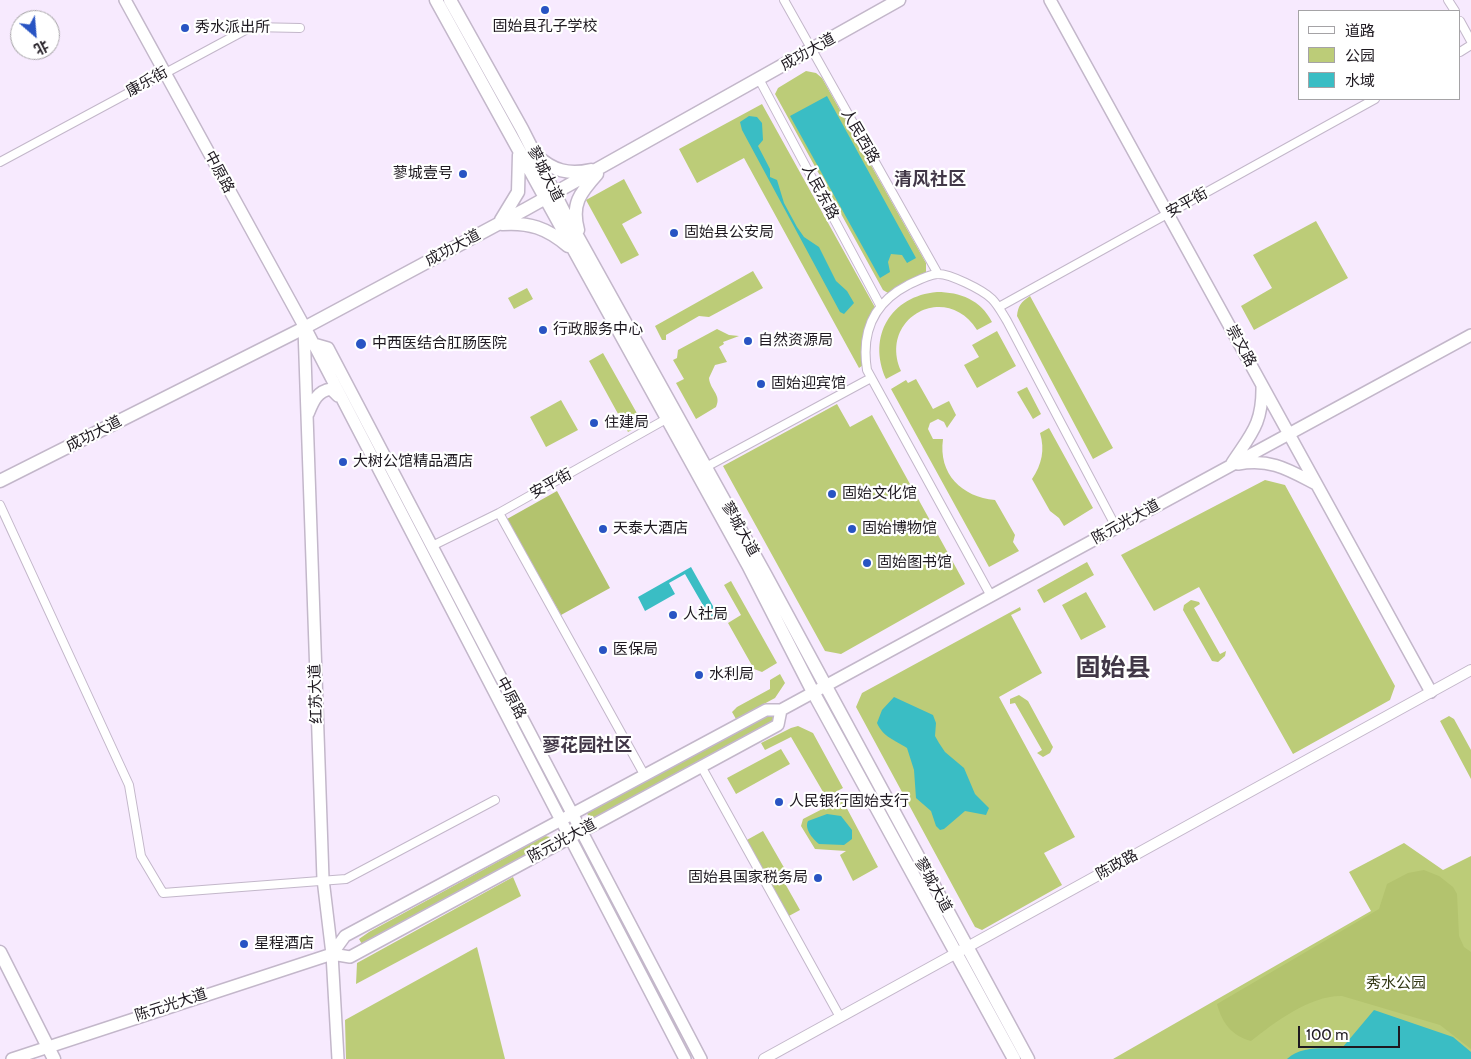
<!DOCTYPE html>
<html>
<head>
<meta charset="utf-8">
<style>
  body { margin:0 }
  #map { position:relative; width:1471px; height:1059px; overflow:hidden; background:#f7eafe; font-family:Cabin,"Noto Sans SC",sans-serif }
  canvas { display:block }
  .legend { position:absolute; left:1298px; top:10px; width:162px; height:90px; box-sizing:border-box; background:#fff; border:1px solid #a5a3a6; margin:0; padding:6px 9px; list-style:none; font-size:15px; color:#1e1920 }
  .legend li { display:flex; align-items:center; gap:10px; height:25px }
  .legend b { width:25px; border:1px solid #a5a3a6 }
  .north { position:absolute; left:10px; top:10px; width:50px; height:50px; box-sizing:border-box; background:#fff; border:1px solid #a5a3a6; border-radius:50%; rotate:153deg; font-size:14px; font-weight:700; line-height:20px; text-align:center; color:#1e1920 }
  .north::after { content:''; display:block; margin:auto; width:18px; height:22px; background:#2854c3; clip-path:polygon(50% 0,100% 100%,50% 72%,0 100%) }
  .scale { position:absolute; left:1298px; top:1026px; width:102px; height:22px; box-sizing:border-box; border:2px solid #1e1920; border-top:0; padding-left:6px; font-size:15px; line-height:18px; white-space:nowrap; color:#1e1920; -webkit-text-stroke:4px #fff; paint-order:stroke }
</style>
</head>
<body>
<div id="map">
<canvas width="1471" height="1059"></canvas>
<ul class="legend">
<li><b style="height:6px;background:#fff"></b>道路</li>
<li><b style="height:14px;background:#bccc78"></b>公园</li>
<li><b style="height:14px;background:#3abdc4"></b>水域</li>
</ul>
<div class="north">北</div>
<div class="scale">100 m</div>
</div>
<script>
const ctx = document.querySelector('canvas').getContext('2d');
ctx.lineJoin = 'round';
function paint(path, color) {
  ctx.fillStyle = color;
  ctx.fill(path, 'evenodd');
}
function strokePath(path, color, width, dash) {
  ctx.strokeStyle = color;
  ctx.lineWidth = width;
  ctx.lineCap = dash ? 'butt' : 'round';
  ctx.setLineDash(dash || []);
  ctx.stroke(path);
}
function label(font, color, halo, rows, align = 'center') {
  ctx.font = font + ' Cabin,"Noto Sans SC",sans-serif';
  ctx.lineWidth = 4.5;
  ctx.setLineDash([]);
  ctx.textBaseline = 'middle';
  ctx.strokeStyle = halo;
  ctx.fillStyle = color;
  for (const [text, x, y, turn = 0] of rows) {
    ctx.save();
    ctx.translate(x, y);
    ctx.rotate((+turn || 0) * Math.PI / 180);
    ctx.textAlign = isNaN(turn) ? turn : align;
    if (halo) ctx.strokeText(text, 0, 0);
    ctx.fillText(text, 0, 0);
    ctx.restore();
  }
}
paint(new Path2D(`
  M806 71 816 73 822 78 926 263V273L888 293 883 290 775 94 778 88Z
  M762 104 877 311 874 314 866 363 859 368 744 158 697 183 679 149Z
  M624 179 642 213 622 224 639 255 621 264 586 200Z
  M1316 221 1348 278 1254 330 1241 306 1272 288 1253 255Z
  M753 271 763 288 709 317 699 316 666 335V340H662L655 326Z
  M527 288 533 299 514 309 508 298Z
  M937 292C960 292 981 300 992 322L977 330C946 281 878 318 901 371L886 379C867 336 891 296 937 292Z
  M1030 296 1113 448 1093 459 1017 316C1018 306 1021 302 1030 296Z
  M717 329 729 335 739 336 723 342 724 344 719 347 727 362 715 365 709 378C710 390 722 395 716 407L696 419 676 383 684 379 673 360 677 358 678 350Z
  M997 331 1016 366 977 388 964 365 979 357 972 345Z
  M603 353 643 424 628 432 589 361Z
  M916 379 933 409 949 401 956 415 947 428 944 422 938 419 930 423 928 429 933 439H943C938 474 962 497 995 500L1015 535 1013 542 1019 551 989 567 891 389 906 380 908 383Z
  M1027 387 1041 414 1033 419 1017 392Z
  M561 400 578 430 546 447 530 417Z
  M837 404 850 427 872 415 965 584 841 654 825 651 723 466Z
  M1049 428 1093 508 1064 526 1059 518 1050 511 1032 479C1042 464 1045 450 1040 433Z
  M1265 480 1285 485 1395 686 1390 700 1293 754 1199 587 1154 611 1121 555Z
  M1087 562 1094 575 1044 603 1037 590Z
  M731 581 777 663 762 672 754 669 728 623 741 615 724 585Z
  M1086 592 1106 627 1081 640 1062 605Z
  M1191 600 1199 602 1200 604 1194 608 1220 654 1226 651 1225 656 1218 662 1212 661 1183 610 1184 605Z
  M1020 607 1021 610 1011 615 1042 673 999 697 1075 837 1044 853 1062 885 982 930 975 927 856 707 862 693Z
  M780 674 785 683 775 698 736 719 732 712 737 707 770 689V680Z
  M1019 695 1028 701 1053 747 1050 753 1043 757 1037 753 1042 750 1015 703 1010 704V699Z
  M767 714 774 715 772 722 597 816 592 818 588 817 587 811Z
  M1449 716 1454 719 1471 750V779L1440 721Z
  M798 726 813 733 843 788 826 797 791 737 765 750 761 743 791 728Z
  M781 749 790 764 736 794 727 778Z
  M843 801 878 867 853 881 840 855 846 851 815 849 801 826 803 819 832 804 834 806Z
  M763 831 786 871 783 880 800 910 787 917 745 841Z
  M545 836 550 837 551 843 363 946 359 939 369 932Z
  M1404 843 1443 870 1471 856V1059H1113L1371 911 1349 872Z
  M513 877 521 896 356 984 357 963Z
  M477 947 505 1059H346L345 1020Z`), '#bccc78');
paint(new Path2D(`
  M557 491 610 588 561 615 507 519Z
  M1424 870 1439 876 1453 887 1457 894 1459 936 1464 947 1471 952V1049L1440 1025 1342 996C1311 995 1275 1022 1251 1041 1232 1036 1222 1023 1217 1004L1379 909 1387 884 1408 873Z`), '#b3c36e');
paint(new Path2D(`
  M827 96 916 258 907 263 902 255 891 254 888 262 890 272 880 278 790 116Z
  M749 116 757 117 762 123 763 140 758 146 770 169V177L777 180 784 203 797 227 804 237 819 247 836 281 847 291 854 303 844 314 840 312 742 130 740 122Z
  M691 567 718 615 711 619 685 574 669 583 675 594 645 611 638 597Z
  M894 697 933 715 936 723 935 736 939 743 945 752 964 768 975 794 989 808 986 815 965 811 944 829 940 830 936 826 931 811 916 798 914 770 907 748C895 740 883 737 877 723L882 710Z
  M827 814 841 816 852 830V839L844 845 819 844C813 839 804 829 808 821Z
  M1374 1010 1453 1037 1471 1052V1059H1287C1301 1045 1324 1049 1342 1048Z`), '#3abdc4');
const minor = new Path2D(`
  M784 0 938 274
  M1448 0 1455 11
  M1460 21 1471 41
  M1460 52 1471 45
  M759 79 880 305
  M0 162 251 27 300 28
  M999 307 1375 99
  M706 467 871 378
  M0 505 129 785 141 856 163 893 346 879 495 800
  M499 513 645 776
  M432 546 499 513 668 418
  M991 596 867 370C861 332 873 303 908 285 917 281 927 275 937 274 949 273 983 290 992 299 998 305 1002 313 1007 321L1116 527
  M701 766 840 1017`);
const tertiary = new Path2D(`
  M764 1059 1471 670`);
const secondary = new Path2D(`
  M125 0 309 335 685 1059
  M1050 0 1431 692
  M304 328 323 879 332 954 338 1059
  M314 344 328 348 701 1059
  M308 414C313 402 317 391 331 389L338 396
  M1232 463C1251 434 1263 424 1262 385
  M1238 464C1271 458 1289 470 1316 484
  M332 954 345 936 766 710H781L1471 335
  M12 1059 332 954 350 957 778 725 781 710`);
const primary = new Path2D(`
  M436 0 748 565 813 692 1014 1059
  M450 0 522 129 565 214 765 574 1028 1059
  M536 155C553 171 569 175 591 170
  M501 220 518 192 519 155
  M502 224C529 222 547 228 568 246
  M578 230C571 204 580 193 597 174
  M0 481 304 328 526 209 899 0
  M0 952 54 1059`);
strokePath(minor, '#c3b7ca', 10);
strokePath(tertiary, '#c3b7ca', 12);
strokePath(secondary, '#c3b7ca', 14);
strokePath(primary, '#c3b7ca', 15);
strokePath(minor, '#fff', 8);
strokePath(tertiary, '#fff', 10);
strokePath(secondary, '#fff', 11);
strokePath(primary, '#fff', 12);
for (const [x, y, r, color] of [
  [545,10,5,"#2854c3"],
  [185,28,5,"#2854c3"],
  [463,174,5,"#2854c3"],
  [674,233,5,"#2854c3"],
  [543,330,5,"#2854c3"],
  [748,341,5,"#2854c3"],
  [361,344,6,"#2854c3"],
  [761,384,5,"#2854c3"],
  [594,423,5,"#2854c3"],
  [343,462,5,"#2854c3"],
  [832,494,5,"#2854c3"],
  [603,529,5,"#2854c3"],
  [852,529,5,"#2854c3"],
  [867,563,5,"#2854c3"],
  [673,615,5,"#2854c3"],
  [603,650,5,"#2854c3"],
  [699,675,5,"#2854c3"],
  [779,802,5,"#2854c3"],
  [818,878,5,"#2854c3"],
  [244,944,5,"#2854c3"]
]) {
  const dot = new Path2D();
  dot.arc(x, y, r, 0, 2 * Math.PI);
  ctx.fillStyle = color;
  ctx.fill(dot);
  strokePath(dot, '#fff', 2);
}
label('15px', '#1e1920', '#fff', [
  ["固始县孔子学校",545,27,"center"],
  ["秀水派出所",195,28],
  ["蓼城壹号",453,174,"right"],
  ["固始县公安局",684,233],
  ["行政服务中心",553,330],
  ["自然资源局",758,341],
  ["中西医结合肛肠医院",372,344],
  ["固始迎宾馆",771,384],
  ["住建局",604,423],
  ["大树公馆精品酒店",353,462],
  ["固始文化馆",842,494],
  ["天泰大酒店",613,529],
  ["固始博物馆",862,529],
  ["固始图书馆",877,563],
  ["人社局",683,615],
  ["医保局",613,650],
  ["水利局",709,675],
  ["人民银行固始支行",789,802],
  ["固始县国家税务局",808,878,"right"],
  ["星程酒店",254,944]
], 'left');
label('15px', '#1e1920', '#fff', [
  ["成功大道",808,52,-29],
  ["康乐街",147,82,-29],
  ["人民西路",860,136,60],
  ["中原路",219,172,62],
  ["蓼城大道",545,174,63],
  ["人民东路",820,192,62],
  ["安平街",1187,203,-29],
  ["成功大道",453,248,-28],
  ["崇文路",1241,346,61],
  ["成功大道",94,434,-27],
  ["安平街",551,484,-29],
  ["陈元光大道",1126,522,-29],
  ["蓼城大道",740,529,61],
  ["红苏大道",316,694,-92],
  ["中原路",511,698,62],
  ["陈元光大道",562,841,-28],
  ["陈政路",1117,865,-29],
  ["蓼城大道",933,885,61],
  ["陈元光大道",171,1005,-18]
]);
label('15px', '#323814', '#fff', [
  ["秀水公园",1396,984]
]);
label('bold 18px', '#413747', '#fff', [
  ["清风社区",930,180],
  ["蓼花园社区",587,746]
]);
label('bold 25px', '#413747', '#fff', [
  ["固始县",1113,669]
]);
</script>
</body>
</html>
